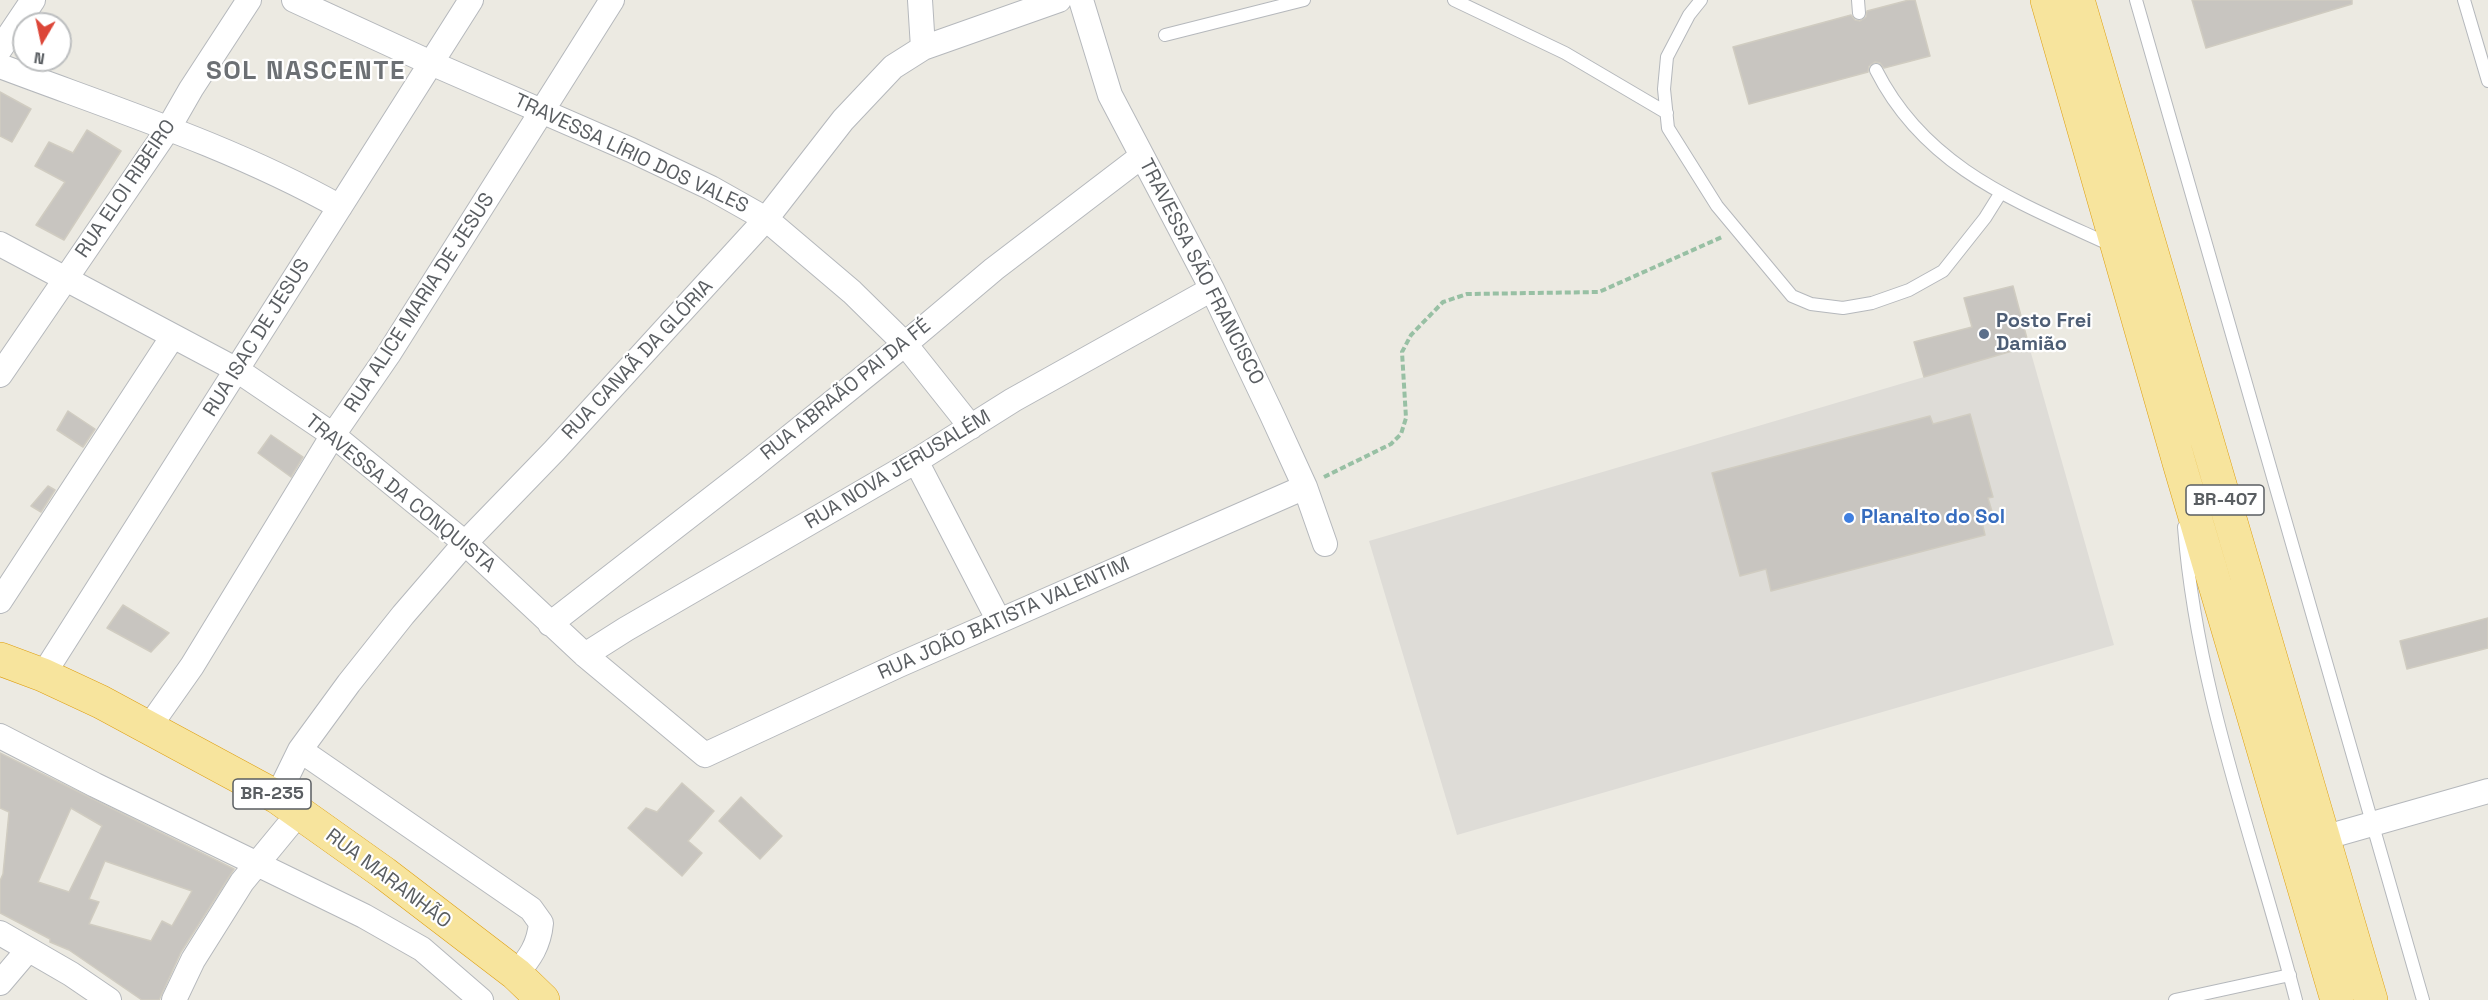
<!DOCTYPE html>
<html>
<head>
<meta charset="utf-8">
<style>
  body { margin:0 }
  #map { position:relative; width:2488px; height:1000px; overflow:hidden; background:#eceae2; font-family:"Space Grotesk",sans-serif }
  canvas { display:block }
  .north { position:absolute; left:12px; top:12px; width:60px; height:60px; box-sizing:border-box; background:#fff; border:2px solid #bdbfc0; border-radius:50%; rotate:189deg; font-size:16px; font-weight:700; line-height:24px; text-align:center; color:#5a5e62 }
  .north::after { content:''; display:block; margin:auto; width:21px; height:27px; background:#dc4638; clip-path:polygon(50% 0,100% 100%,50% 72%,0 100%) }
</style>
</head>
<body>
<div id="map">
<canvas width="2488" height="1000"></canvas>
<div class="north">N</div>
</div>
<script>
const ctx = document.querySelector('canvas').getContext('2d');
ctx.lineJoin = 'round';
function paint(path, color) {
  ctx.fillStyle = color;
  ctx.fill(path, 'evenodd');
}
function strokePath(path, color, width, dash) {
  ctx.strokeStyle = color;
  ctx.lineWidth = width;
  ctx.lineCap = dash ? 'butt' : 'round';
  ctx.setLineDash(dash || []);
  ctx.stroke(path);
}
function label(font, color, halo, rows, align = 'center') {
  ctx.font = font + ' "Space Grotesk",sans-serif';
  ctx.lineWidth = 4.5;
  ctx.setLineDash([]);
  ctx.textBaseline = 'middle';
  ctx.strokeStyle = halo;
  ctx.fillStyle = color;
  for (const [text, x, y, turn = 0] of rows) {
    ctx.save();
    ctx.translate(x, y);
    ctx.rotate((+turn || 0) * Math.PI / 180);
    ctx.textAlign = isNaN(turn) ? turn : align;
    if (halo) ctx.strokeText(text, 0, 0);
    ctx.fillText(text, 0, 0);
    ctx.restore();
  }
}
paint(new Path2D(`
  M2029 346 2114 645 1457 835 1369 541Z`), '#dedcd7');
const building = new Path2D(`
  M1909 0H1915L1930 56 1884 68 1880 63 1875 62 1869 66 1868 72 1749 104 1733 47 1851 15 1855 20 1860 21 1866 17 1867 11Z
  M2192 0H2352V4L2206 48Z
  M0 92 31 109 12 142 0 136Z
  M87 130 121 151 64 240 36 225 65 182 35 166 49 142 73 153Z
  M2013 286 2029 346 1924 377 1914 342 1972 327 1964 298Z
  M68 411 95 429 83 447 57 430Z
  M1970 414 1993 497 1988 498 1993 515 1981 518 1985 535 1771 591 1766 569 1740 576 1712 473 1930 416 1933 424Z
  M271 435 303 457 291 477 258 453Z
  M48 486 55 490 41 512 31 506Z
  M123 605 169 633 151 652 107 628Z
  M2488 618V648L2407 669 2400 641Z
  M0 753 234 869 181 952 159 1000H142L69 950 50 942V939L0 913V881L3 874 9 812 0 808ZM71 808 102 826 69 892 38 882ZM105 861 192 891 172 926 162 921 151 941 89 924 99 902 89 899Z
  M682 783 714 811 688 841 702 853 682 876 628 828 646 808 657 812Z
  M741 797 782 836 760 859 719 821Z`);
paint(building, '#c8c5c0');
strokePath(building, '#d0ccc1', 1.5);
const service = new Path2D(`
  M1454 0 1565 53 1667 113
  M1701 0 1689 15 1667 57 1664 89 1668 128 1717 206 1792 296 1811 304 1843 308 1872 303 1909 290 1943 271 1985 218 2000 194
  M1858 0 1859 13
  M2136 0 2423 1000
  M2464 0 2488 81
  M1165 35 1304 0
  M1876 70C1926 169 2018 202 2113 246
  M2184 527C2197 693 2255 841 2296 1000
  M2175 1000 2290 975`);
const minor = new Path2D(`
  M294 0 431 63 631 150 711 188 766 219 852 292 905 344 971 427
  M920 0 923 48
  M1081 0 1110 95 1212 289 1272 415 1305 487 1325 544
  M0 49 33 0
  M0 66C114 109 233 147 340 207
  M0 244 237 370 333 435 465 543 585 655 705 755 899 665 1305 487
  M0 375 168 129 191 89 249 0
  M916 461 999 621
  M0 601 173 336
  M550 624 751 468 905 344 994 269 1142 156
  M585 655 626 629 916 461 1013 400 1212 289
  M43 675 471 0
  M149 727 192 666 333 435 388 355 612 0
  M0 736 95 785 364 916 422 949 481 1000
  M300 750 531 909 541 923C539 945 530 958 516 974
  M277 797 300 750 349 683 403 615 465 543 554 451 766 219 843 120 893 67 923 48 1059 0
  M2323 838 2488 791
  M0 933 71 974 109 1000
  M0 983 28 950
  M174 1000 193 960 242 882 298 814`);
const trunk = new Path2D(`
  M2047 0 2180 466 2337 1000
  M2078 0 2371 1000
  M0 659 43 675 101 702 277 797 384 873 516 974 543 1000`);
strokePath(service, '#b5b8bc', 14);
strokePath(minor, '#b5b8bc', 26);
strokePath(trunk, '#de9f10', 34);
strokePath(new Path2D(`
  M1324 477 1391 444 1401 434 1406 418 1402 352 1411 335 1443 302 1467 294 1599 292 1722 237`), '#98c0a4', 4, [6, 3]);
strokePath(service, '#fff', 12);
strokePath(minor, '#fff', 24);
strokePath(trunk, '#f7e49d', 33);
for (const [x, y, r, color] of [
  [1984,334,6,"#5c6f8a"],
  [1849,518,6,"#3f7fe0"]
]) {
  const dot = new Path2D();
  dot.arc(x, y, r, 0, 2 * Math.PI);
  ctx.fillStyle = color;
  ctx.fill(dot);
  strokePath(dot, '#fff', 2);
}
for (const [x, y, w] of [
  [2225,500,78],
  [272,794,78]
]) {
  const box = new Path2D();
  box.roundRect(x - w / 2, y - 15, w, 30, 4.5);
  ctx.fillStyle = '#fff';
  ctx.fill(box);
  strokePath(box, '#5a5e62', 1.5);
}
label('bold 18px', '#5a5e62', null, [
  ["BR-407",2225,500],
  ["BR-235",272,794]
]);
label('20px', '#5a5e62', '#fff', [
  ["TRAVESSA LÍRIO DOS VALES",631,154,25],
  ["RUA ELOI RIBEIRO",126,189,-56],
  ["TRAVESSA SÃO FRANCISCO",1201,272,63],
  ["RUA ALICE MARIA DE JESUS",420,303,-57],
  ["RUA ISAC DE JESUS",257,338,-58],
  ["RUA CANAÃ DA GLÓRIA",638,360,-47],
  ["RUA ABRAÃO PAI DA FÉ",846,390,-39],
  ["RUA NOVA JERUSALÉM",898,470,-31],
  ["TRAVESSA DA CONQUISTA",400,494,39],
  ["RUA JOÃO BATISTA VALENTIM",1004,619,-24],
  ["RUA MARANHÃO",388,879,37]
]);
label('bold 20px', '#4e5e75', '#fff', [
  ["Posto Frei",1996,322],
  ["Damião",1996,345]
], 'left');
label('bold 20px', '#366cbe', '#fff', [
  ["Planalto do Sol",1861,518]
], 'left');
ctx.letterSpacing = '1.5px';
label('bold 26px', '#6c7074', '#fff', [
  ["SOL NASCENTE",306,72]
]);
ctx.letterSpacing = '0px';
</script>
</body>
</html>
